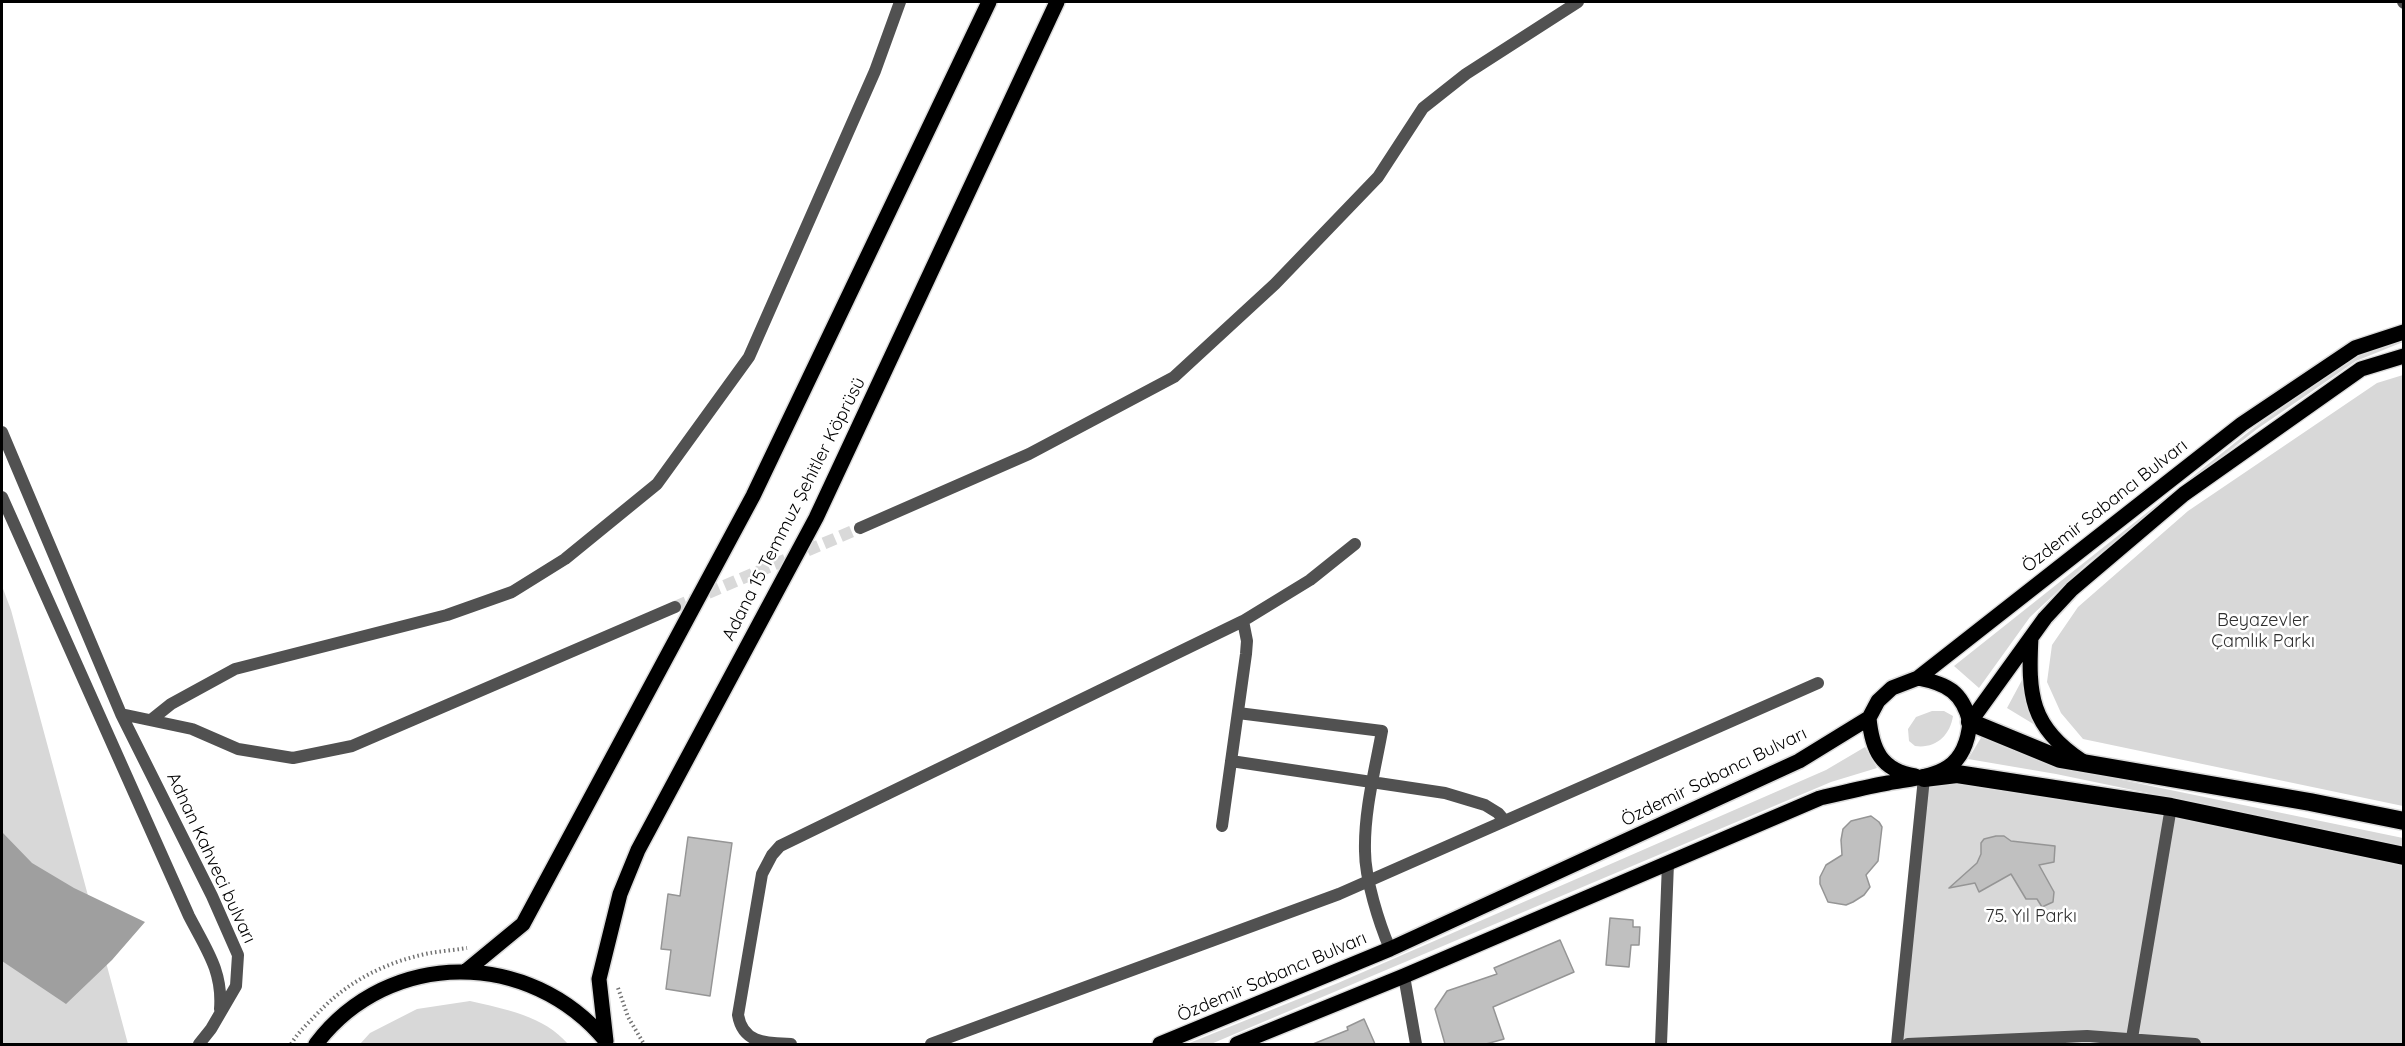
<!DOCTYPE html>
<html>
<head>
<meta charset="utf-8">
<style>
  body { margin:0 }
  #map { position:relative; width:2405px; height:1046px; overflow:hidden; background:#fff; font-family:Quicksand,sans-serif }
  canvas { display:block }
  .frame { position:absolute; inset:0; border:3px solid #000; pointer-events:none }
</style>
</head>
<body>
<div id="map">
<canvas width="2405" height="1046"></canvas>
<div class="frame"></div>
</div>
<script>
const ctx = document.querySelector('canvas').getContext('2d');
ctx.lineJoin = 'round';
function paint(path, color) {
  ctx.fillStyle = color;
  ctx.fill(path, 'evenodd');
}
function strokePath(path, color, width, dash) {
  ctx.strokeStyle = color;
  ctx.lineWidth = width;
  ctx.lineCap = dash ? 'butt' : 'round';
  ctx.setLineDash(dash || []);
  ctx.stroke(path);
}
function label(font, color, halo, rows, align = 'center') {
  ctx.font = font + ' Quicksand,sans-serif';
  ctx.lineWidth = 5;
  ctx.setLineDash([]);
  ctx.textBaseline = 'middle';
  ctx.strokeStyle = halo;
  ctx.fillStyle = color;
  for (const [text, x, y, turn = 0] of rows) {
    ctx.save();
    ctx.translate(x, y);
    ctx.rotate((+turn || 0) * Math.PI / 180);
    ctx.textAlign = isNaN(turn) ? turn : align;
    if (halo) ctx.strokeText(text, 0, 0);
    ctx.fillText(text, 0, 0);
    ctx.restore();
  }
}
paint(new Path2D(`
  M2403 337V342L2356 361 2257 429 2087 564 2030 617 1979 688 1954 666 2256 426 2356 356Z
  M2403 375V806L2083 739 2061 713 2047 682 2052 645 2078 607 2188 511 2377 383Z
  M2 586 11 610 128 1044H2Z
  M2022 680 2027 705 2035 725 2007 708Z
  M1932 711H1944L1953 716C1950 736 1935 749 1915 746L1909 741 1908 729 1916 717Z
  M1984 733 2059 767 2403 838V846L2056 774 1968 759Z
  M1865 747 1877 768 1831 782 1211 1044H1187L1338 983 1826 770Z
  M1924 778 2171 807 2403 856V1044H2195L2132 1038 1897 1044Z
  M470 1001C505 1009 544 1016 568 1044H360L370 1033 417 1009Z`), '#d8d8d8');
paint(new Path2D(`
  M2 832 32 863 74 888 145 922 112 960 66 1004 2 961Z`), '#9f9f9f');
const building = new Path2D(`
  M1871 816 1879 822 1882 827 1878 861 1866 875 1870 887 1864 895 1853 902 1846 905 1828 902 1820 884V877L1826 865 1842 855 1841 840 1843 829 1851 821Z
  M1996 836H2004L2011 841 2055 846 2054 862 2039 865 2054 892 2053 902 2042 907 2037 899H2026L2011 874 1979 892 1975 883 1949 888 1977 863 1981 854V843L1984 839Z
  M688 837 732 843 710 996 666 989 671 950 661 949 668 894 680 896Z
  M1610 918 1633 920V927H1640L1639 945H1631L1629 967 1606 965Z
  M1560 940 1574 972 1493 1007 1504 1039 1486 1044H1445L1435 1009 1447 991 1497 974 1494 968Z
  M1364 1019 1375 1044H1313L1348 1030 1347 1027Z`);
paint(building, '#c0c0c0');
strokePath(building, '#959595', 1.5);
strokePath(new Path2D(`
  M675 607 860 528`), '#d9d9d9', 12, [12, 6]);
const primary = new Path2D(`
  M2031 637C2028 694 2030 727 2082 761
  M1918 678C1948 684 1962 692 1970 722
  M1869 718C1872 750 1881 770 1915 776
  M466 971 523 924 753 496 989 2
  M606 1041 599 979 620 894 638 850 816 518 1057 2
  M316 1044C389 948 530 949 606 1041
  M1160 1044 1390 949 1799 761 1869 718 1878 701 1892 688 1918 678 2242 424 2355 348 2404 332
  M1237 1044 1404 976 1820 798C1843 793 1865 787 1888 783 1932 775 1965 776 1970 722L2045 618 2072 589 2184 494 2361 369 2404 356`);
const motorway = new Path2D(`
  M1970 722 2060 759 2310 802 2404 821
  M1924 778 1957 774 2171 807 2404 856`);
strokePath(primary, '#dbdbdb', 18);
strokePath(motorway, '#dbdbdb', 21);
strokePath(new Path2D(`
  M618 988 628 1017 644 1044
  M291 1044C297 1034 306 1025 315 1016 346 982 385 962 430 953 442 951 455 950 467 948`), '#737373', 4, [1.5, 3]);
strokePath(new Path2D(`
  M2403 2 2404 3
  M1238 713 1382 731C1375 770 1364 811 1365 851 1365 879 1379 923 1390 949
  M1231 761 1445 793 1485 805 1498 813 1504 820
  M1222 826 1246 654 1247 641 1243 621
  M791 1044C767 1043 743 1044 738 1015L762 874 772 855 780 846 1243 621 1310 580 1355 544
  M931 1044 1339 894 1818 683`), '#515151', 12);
strokePath(new Path2D(`
  M2 432 121 714 212 896 238 955 236 986 211 1029 199 1044
  M2 497 189 916C206 949 223 971 220 1009
  M860 528 1029 454 1174 377 1275 284 1378 177 1423 108 1466 74 1578 2
  M121 714 192 729 238 749 293 758 352 746 675 607
  M151 720 171 704 235 669 447 615 512 592 565 559 657 484 749 357 875 71 900 2
  M1404 976 1416 1044
  M2132 1038 2171 807
  M1661 1044 1668 863
  M1897 1044 1924 778
  M1908 1044 2087 1036 2195 1044`), '#515151', 12);
strokePath(primary, '#000', 15);
strokePath(motorway, '#000', 18);
label('18px', '#000', '#fff', [
  ["Özdemir Sabancı Bulvarı",2105,506,-38],
  ["Adana 15 Temmuz Şehitler Köprüsü",794,509,-63],
  ["Özdemir Sabancı Bulvarı",1714,777,-26],
  ["Adnan Kahveci bulvarı",211,858,65],
  ["Özdemir Sabancı Bulvarı",1272,977,-23]
]);
label('18px', '#2f2f2f', '#fff', [
  ["Beyazevler",2263,621],
  ["Çamlık Parkı",2263,642],
  ["75. Yıl Parkı",2031,917]
]);
</script>
</body>
</html>
